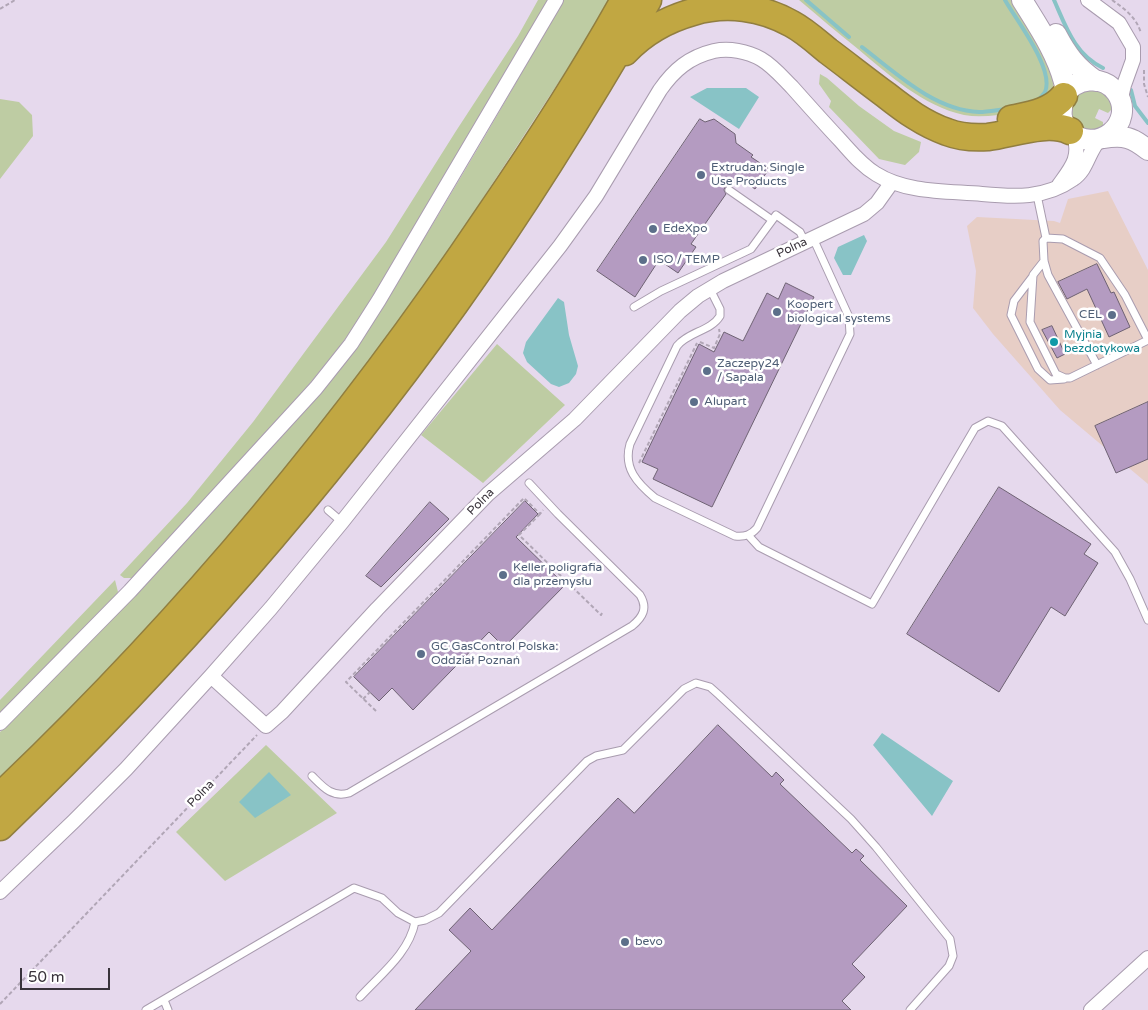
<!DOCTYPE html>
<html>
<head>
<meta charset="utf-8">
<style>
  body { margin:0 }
  #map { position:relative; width:1148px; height:1010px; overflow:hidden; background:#e6d9ed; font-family:"Varela Round",sans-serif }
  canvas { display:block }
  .scale { position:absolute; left:20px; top:968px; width:90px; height:22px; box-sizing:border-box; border:2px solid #39333b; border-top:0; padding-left:6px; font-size:15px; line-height:18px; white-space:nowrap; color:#39333b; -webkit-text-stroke:4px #fff; paint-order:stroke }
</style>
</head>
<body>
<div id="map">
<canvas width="1148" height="1010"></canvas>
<div class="scale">50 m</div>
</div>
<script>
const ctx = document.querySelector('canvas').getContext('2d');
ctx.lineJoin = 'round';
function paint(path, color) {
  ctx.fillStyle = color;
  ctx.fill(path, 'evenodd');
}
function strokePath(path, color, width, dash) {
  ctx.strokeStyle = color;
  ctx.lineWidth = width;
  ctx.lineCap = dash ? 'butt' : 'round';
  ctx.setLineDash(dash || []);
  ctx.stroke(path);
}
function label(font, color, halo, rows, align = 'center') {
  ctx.font = font + ' "Varela Round",sans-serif';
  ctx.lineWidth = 5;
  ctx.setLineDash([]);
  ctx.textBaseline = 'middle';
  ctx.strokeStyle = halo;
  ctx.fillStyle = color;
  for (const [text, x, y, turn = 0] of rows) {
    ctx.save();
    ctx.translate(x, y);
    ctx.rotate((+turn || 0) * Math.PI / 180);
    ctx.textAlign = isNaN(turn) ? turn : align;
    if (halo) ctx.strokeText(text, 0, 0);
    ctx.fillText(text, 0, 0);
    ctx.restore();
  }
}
paint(new Path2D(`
  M1108 191 1148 270V484L1060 410 993 334 973 308 976 271 967 226 977 217 1054 221 1060 223 1068 199Z`), '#e7cec6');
paint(new Path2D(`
  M538 0H550L366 311C297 407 213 491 133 578H124L120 575 187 503 253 422 386 242 456 131 518 36Z
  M563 0H609L587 39C552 92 518 145 483 198 466 225 449 252 431 278 303 458 158 625 0 779V732L31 702 356 347C429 234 497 117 563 0Z
  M799 0H1017L1055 74C1053 100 1042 108 1017 112 999 115 981 118 964 115 923 106 889 75 858 49 838 33 819 17 799 0Z
  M820 74 827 78 859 106 894 131 921 142 919 152 905 165 879 159 829 107 831 101 819 84Z
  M1095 89 1106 94 1113 108 1108 113 1099 109 1095 118 1103 122V128L1092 132 1076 125 1069 112C1077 93 1074 93 1095 89Z
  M0 99 19 102 32 115 33 136 0 179Z
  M497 344 565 405 483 483 421 435Z
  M115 580 118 592 116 598 0 714V700Z
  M266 745 337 813 225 881 176 832Z`), '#becca3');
paint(new Path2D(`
  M707 88H746L759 97 739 129 690 97Z
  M864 235 867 241 851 275H843L834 258 838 247Z
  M558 298 564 302 569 335 578 366 576 374 569 383 559 387 551 384 527 362 523 353 526 342Z
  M882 733 953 781 932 816 873 745Z
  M269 772 291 795 255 818 239 802Z`), '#88c3c6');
strokePath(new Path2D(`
  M806 0 849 37
  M1005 0C1016 20 1055 69 1045 92 1043 95 1039 99 1037 101
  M1054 0C1066 27 1075 55 1103 68
  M862 47C896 73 934 110 979 112 988 112 997 110 1006 109
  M1131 90 1135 106 1148 123`), '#88c3c6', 4);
const building = new Path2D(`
  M700 119 705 122 714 119 735 134 736 143 753 155 751 157 769 169 755 189 738 177 732 186 729 185 725 187 724 190 726 194 691 244 696 247 678 273 659 260 635 297 597 271Z
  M1097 264 1111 293 1114 292 1130 327 1109 337 1087 289 1067 299 1058 282Z
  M786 283 814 297 712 507 653 479 658 469 642 462 699 344 714 352 724 332 743 341 767 293 778 299Z
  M1052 326 1065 354 1057 358 1042 330Z
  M1148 402V459L1116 473 1095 426Z
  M999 487 1091 544 1084 554 1098 563 1065 616 1051 607 999 692 907 634Z
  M525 501 538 514 516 537 565 585 504 647 489 632 413 710 392 688 379 701 354 677Z
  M430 502 449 519 381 587 366 576Z
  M718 725 772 777 776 772 784 780 780 784 852 853 856 849 864 856 860 860 907 906 852 964 865 977 842 1001 851 1010H415L471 951 449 930 470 908 492 930 618 798 634 813Z`);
paint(building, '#b49bc1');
strokePath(building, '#6e6273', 1);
const lane = new Path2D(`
  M729 190 772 220
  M1037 195 1046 238
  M1044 261 1033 275 1030 322 1056 374 1065 378H1070L1148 340 1125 295 1100 258 1063 239 1046 238 1043 241 1044 261 1048 275 1097 365
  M1033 276 1014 301 1011 315 1038 369 1050 380 1064 379
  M710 289 720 309V316C711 331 688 332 677 346L630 444C623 468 637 483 655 498L735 536C745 537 751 535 757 528L850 334 849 317 813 238
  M634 307 661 291 751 249 776 215 800 232 805 242
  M328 510 342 522
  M748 535 759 547 872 604 975 428 988 421 1002 426 1115 552 1130 579 1148 620
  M312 776C323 787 332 798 349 793L632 626C643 617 648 608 640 595L558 514 529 483
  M360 997C381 974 409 953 415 922
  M164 1000 168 1010
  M146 1010 354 888 382 898 398 913 415 922 425 920 439 913 587 761 596 756 623 750 684 689 696 683 710 687 719 695 851 819 876 847 950 939 953 956 949 966 910 1010`);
const street = new Path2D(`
  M1088 0 1119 23 1133 47V60L1124 85 1120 102
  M1059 185C1072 167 1081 157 1074 135
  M211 676 266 726 282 712 377 609 488 494 575 419 680 311 698 296 723 281 864 214 877 203 892 182
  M0 723 130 591 316 388 351 344 379 300 556 0
  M0 892 74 821 126 769 211 676 271 608 342 522 560 246 596 196 660 90C674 70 689 57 714 51 729 48 747 51 761 59 773 66 782 77 792 87 808 105 824 123 840 140 851 152 861 165 876 174 906 193 947 191 982 194 1014 197 1045 199 1073 179 1088 169 1088 151 1100 139
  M1091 1010 1148 958`);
const secondary = new Path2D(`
  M1022 0C1038 26 1056 52 1064 82 1068 99 1054 114 1068 129 1095 158 1138 123 1116 92 1102 74 1075 78 1064 96
  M1056 34C1067 55 1076 67 1096 81
  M1103 138C1124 135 1132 137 1148 150`);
const highway = new Path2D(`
  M625 52C643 33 668 19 693 12 726 2 762 7 792 24 805 31 817 42 828 51 848 66 867 81 886 95 905 110 924 124 947 132 960 137 974 138 988 137 1012 134 1048 120 1070 131
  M1011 119C1030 115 1051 112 1064 96
  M0 796C183 622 347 426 488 216 536 146 583 74 624 0
  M0 827C167 666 320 492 455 304 525 206 588 104 648 0`);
strokePath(lane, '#a99caf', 9);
strokePath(street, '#a99caf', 16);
strokePath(secondary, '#a99caf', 22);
strokePath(highway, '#917e40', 29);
strokePath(new Path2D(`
  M1112 0C1125 9 1136 17 1141 33
  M0 9 15 0
  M1144 70V84L1148 97
  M700 342 714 348 720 334 719 329
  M639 463 697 343
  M540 514 519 535 601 615 602 613
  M363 699 370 692
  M376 711 346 682 524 498 540 514 543 510
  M0 1004 257 735`), '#b1a6b6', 2, [4, 2.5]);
strokePath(lane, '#fff', 7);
strokePath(street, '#fff', 14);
strokePath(secondary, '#fff', 20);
strokePath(highway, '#c1a742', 26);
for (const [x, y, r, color] of [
  [701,175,5,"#5c6f8a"],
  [653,229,5,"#5c6f8a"],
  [643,260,5,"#5c6f8a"],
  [777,312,5,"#5c6f8a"],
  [1112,315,5,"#5c6f8a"],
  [1054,342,5,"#0f9aa8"],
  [707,371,5,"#5c6f8a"],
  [694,402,5,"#5c6f8a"],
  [503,575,5,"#5c6f8a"],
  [421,654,5,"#5c6f8a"],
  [625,942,5,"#5c6f8a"]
]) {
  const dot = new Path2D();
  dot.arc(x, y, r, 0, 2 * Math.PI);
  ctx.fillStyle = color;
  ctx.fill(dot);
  strokePath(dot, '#fff', 2);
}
label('12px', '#4e5e75', '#fff', [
  ["Extrudan: Single",711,168],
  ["Use Products",711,182],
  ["EdeXpo",663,229],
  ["ISO / TEMP",653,260],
  ["Koopert",787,305],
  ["biological systems",787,319],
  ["CEL",1102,315,"right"],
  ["Zaczepy24",717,364],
  ["/ Sapala",717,378],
  ["Alupart",704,402],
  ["Keller poligrafia",513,568],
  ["dla przemysłu",513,582],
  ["GC GasControl Polska:",431,647],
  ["Oddział Poznań",431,661],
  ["bevo",635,942]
], 'left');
label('12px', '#39333b', '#fff', [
  ["Polna",792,248,-25],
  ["Polna",481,502,-45],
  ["Polna",201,794,-46]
]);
label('12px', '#0d838f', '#fff', [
  ["Myjnia",1064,335],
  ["bezdotykowa",1064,349]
], 'left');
</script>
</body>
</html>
